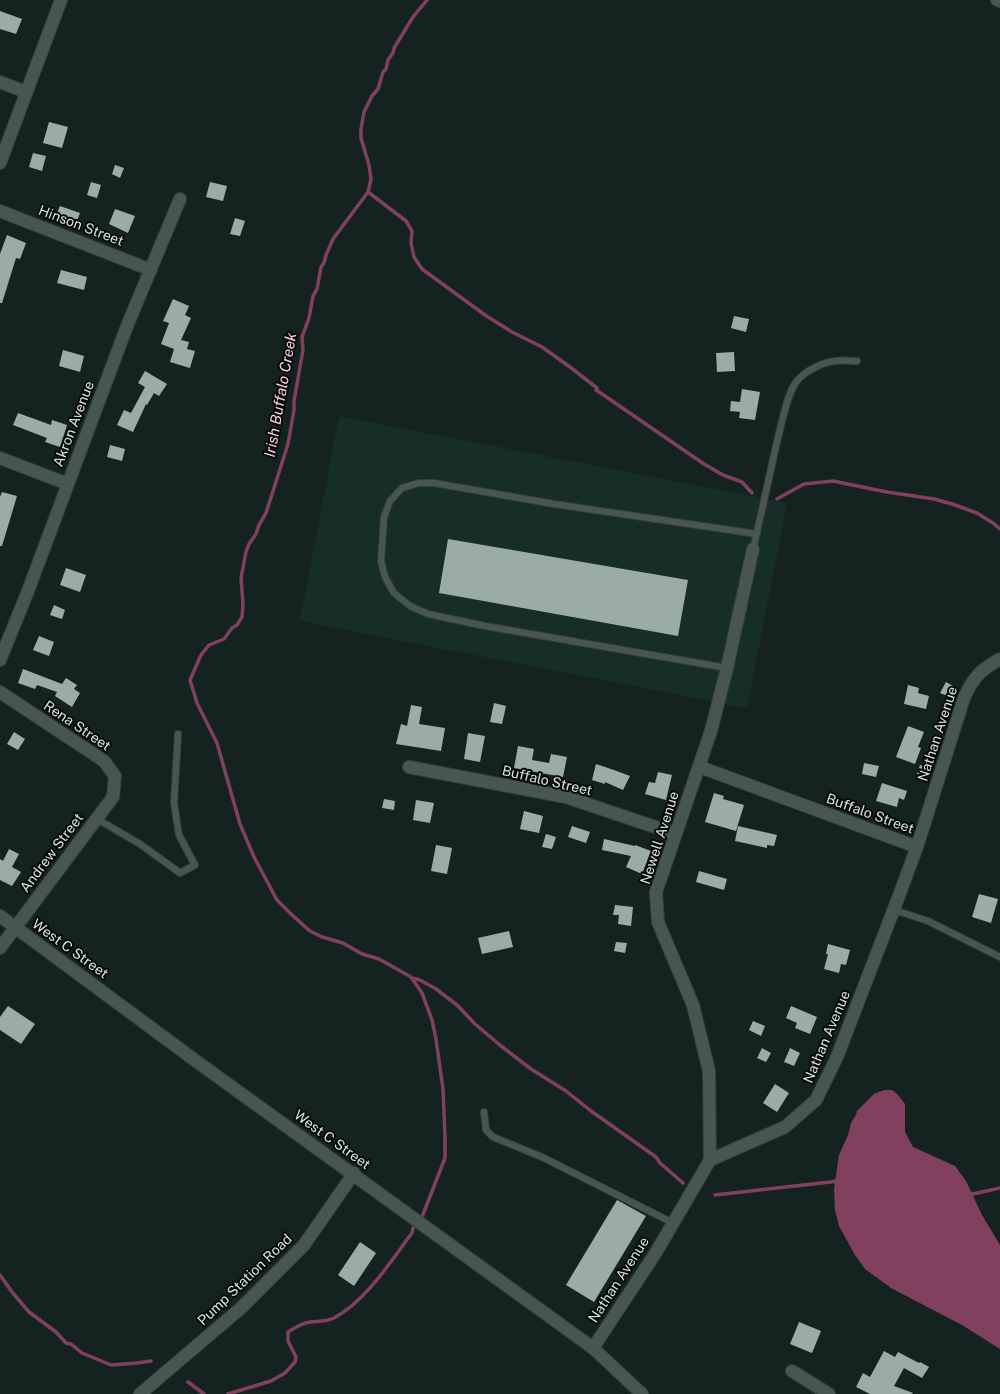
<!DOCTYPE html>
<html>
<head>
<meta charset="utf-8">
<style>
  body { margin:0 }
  canvas { display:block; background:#152320 }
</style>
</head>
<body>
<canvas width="1000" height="1394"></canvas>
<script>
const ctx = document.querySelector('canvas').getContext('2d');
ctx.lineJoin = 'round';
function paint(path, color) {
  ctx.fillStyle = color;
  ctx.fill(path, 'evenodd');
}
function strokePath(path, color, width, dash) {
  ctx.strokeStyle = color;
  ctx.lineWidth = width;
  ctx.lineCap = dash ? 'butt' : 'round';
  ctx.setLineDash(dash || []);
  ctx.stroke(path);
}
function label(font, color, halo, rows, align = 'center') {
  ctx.font = font + ' "Public Sans",sans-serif';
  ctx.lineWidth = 4;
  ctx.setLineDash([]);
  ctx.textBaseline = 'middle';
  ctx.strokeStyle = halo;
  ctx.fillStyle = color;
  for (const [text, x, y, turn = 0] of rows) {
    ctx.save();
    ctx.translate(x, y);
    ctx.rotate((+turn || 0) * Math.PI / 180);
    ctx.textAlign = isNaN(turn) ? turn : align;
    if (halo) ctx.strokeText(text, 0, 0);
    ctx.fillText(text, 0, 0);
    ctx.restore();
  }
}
paint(new Path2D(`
  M339 416 787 503 747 708 300 621Z`), '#172d28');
paint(new Path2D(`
  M884 1090H892L898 1095 905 1104V1132L913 1147 955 1166 966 1181 982 1215 1000 1245V1349L962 1325 891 1288 865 1269 855 1255 839 1226 835 1210 834 1189 839 1155 848 1135 851 1123 856 1115 857 1111 874 1094Z`), '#82405f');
strokePath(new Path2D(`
  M368 192 406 221 412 231 411 243 414 257 422 269 485 315 512 332 542 347 570 367 597 388 596 390 602 394 704 464 723 475 742 482 752 493
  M777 499 804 484 833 481 887 492 934 499 952 504 977 513 993 523 1000 529
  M412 978 420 980 436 989 457 1005 475 1024 501 1046 531 1069 566 1091 591 1111 656 1157 660 1163 683 1183
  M968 1193 973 1194 1000 1188
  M715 1195 839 1181
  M0 1275 12 1292 29 1312 56 1332 66 1343 71 1344 82 1353 111 1365 137 1363 151 1361
  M188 1382 204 1394
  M228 1394 271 1381 285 1373 295 1362 296 1357 288 1341V1332C294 1328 302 1323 310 1322 318 1321 326 1322 334 1318 366 1301 390 1262 412 1233L413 1228 422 1217 445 1158V1137L443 1089 436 1039 432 1020 422 993 411 977 379 959 362 954 343 943 322 937 310 931 292 915 277 900 254 857 240 824 217 743 197 703 190 680 201 655 209 645 224 639 232 628 237 625 242 617 243 604 241 578 246 552 249 544 256 534 259 525 266 513 288 444 294 410V401L303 350 302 337 309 318 313 296 317 289 321 267 324 263 326 255 333 239 368 192 371 179 369 165 361 138V129L364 112 372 96 378 89 383 72 386 69 388 60 393 53 394 48 413 17 427 0`), '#82405f', 3.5);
paint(new Path2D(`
  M0 11 22 19 16 34 0 29Z
  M49 122 68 127 62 148 43 143Z
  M33 153 46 156 42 171 29 167Z
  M115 165 124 168 120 178 112 174Z
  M91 182 101 185 97 198 87 195Z
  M210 182 227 186 223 201 206 197Z
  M60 206 80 213 75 226 55 218Z
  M115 209 135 216 128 233 109 224Z
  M235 218 245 221 240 236 230 234Z
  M7 235 26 243 20 259 16 258 2 303H0V254Z
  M61 270 87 277 84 290 57 283Z
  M173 299 189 306 185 315 191 318 181 340 189 342 187 349 195 351 190 368 170 362 174 349 161 344 169 323 163 321Z
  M734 316 749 319 746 332 731 328Z
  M63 350 84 356 80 372 59 366Z
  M734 352 735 371 717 372 716 353Z
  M145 371 167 384 159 396 154 393 147 405 146 404 133 432 117 425 124 410 131 413 145 387 138 383Z
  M742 389 760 392 755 420 739 418 740 412 730 411 731 401 740 402Z
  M18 413 51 425 52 420 67 425 60 447 45 442 47 438 13 425Z
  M110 445 125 449 122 461 107 457Z
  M2 492 17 496 2 546H0V497Z
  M448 539 688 580 678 636 439 593Z
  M66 568 86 575 80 592 60 585Z
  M54 605 65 610 62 619 50 615Z
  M39 636 54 642 49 656 33 650Z
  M23 669 62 684 66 678 77 685 74 689 80 693 72 707 55 696 57 692 37 685 35 689 18 683Z
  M946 682 955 687 950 697 940 693Z
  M908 685 919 688 918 693 929 696 926 709 904 704Z
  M494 703 506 706 502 724 490 722Z
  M411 705 422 707 419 724 445 728 441 751 396 744 401 724 407 726Z
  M908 726 924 732 918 747 921 748 915 764 896 757Z
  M14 732 25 739 18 750 7 744Z
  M468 733 485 736 480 762 464 759Z
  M518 746 534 749 532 760 549 763 551 754 567 757 563 777 514 768Z
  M864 763 879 766 876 777 862 774Z
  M596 764 614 770 630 776 623 790 605 782V784L592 780Z
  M920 765 930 769 927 777 917 774Z
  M658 772 672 775 666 800 645 794 649 782 655 783Z
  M882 783 907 791 904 800 899 798 897 807 876 801Z
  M714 793 724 796 723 799 744 805 736 831 705 822Z
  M384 799 395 801 394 810 382 808Z
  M416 800 434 803 430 823 413 820Z
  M524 811 543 816 539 833 520 829Z
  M572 826 590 832 586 843 568 837Z
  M738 826 777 835 774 846 767 845V848L735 841Z
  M546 834 556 837 552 849 542 847Z
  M604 839 635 846V845L651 851 642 874 626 867 631 856 602 850Z
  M436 845 452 848 447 874 431 871Z
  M9 849 19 854 12 867 21 872 12 886 0 880V859L3 861Z
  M699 871 727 879 724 890 696 882Z
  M979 894 998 899 991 923 972 917Z
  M615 905 633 907 631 926 618 924 619 915H613Z
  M509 931 513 947 482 954 478 938Z
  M616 942 627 943 625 953 614 951Z
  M828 944 850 950 846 965 841 964 839 973 824 969 828 954H826Z
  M8 1006 35 1024 21 1044 0 1030V1017Z
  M791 1006 817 1017 810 1034 795 1028 797 1023 786 1018Z
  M753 1021 765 1026 761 1036 749 1030Z
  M762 1048 771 1053 766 1062 757 1058Z
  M790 1048 800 1053 794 1066 784 1062Z
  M775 1084 789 1093 777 1112 763 1103Z
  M617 1200 646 1216 594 1302 566 1285Z
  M360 1242 376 1253 354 1286 338 1275Z
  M799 1322 821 1331 812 1353 790 1344Z
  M884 1351 895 1357 898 1352 919 1363 920 1362 929 1367 922 1378 904 1368 894 1386 913 1393 912 1394H870L856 1387 863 1373 870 1377Z`), '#9baca8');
const lane = new Path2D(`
  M753 549C763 508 771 466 781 425 785 410 788 394 796 382 805 371 822 362 836 361 843 360 850 361 857 361
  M727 668 485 626 428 614 410 606 394 593 385 577 381 561 384 517 390 501 402 488 419 483H434L554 504 757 534
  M97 819 140 844 180 873 195 865 179 835 174 803 178 734
  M894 910 928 921 1000 957
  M484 1112 486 1130 493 1137 542 1157 673 1223`);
const street = new Path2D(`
  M997 0 1000 1
  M0 82 26 92
  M0 163 61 0
  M0 211 151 270
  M0 458 68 484
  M0 660 28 591 127 326 180 199
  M0 692 104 761 115 776 113 797 0 948
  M409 767 566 797 676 834
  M700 767 917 847
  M710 1160 709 1071 693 1005 658 922 656 892 711 731 727 668 753 549
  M593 1348 655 1254 710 1160 785 1127 816 1100 837 1057 897 901 917 847 964 698C973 678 980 670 1000 659
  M792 1371 829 1394
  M140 1394 241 1308 304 1245 354 1173`);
const secondary = new Path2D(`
  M0 916 196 1061 593 1348 642 1394`);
strokePath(lane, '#363f3d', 8);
strokePath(street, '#363f3d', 14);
strokePath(secondary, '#363f3d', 14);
strokePath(lane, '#475652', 6);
strokePath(street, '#475652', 12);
strokePath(secondary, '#475652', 12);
label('14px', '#dae2e0', '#060b09', [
  ["Hinson Street",81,226,21],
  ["Akron Avenue",74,424,-69],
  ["Rena Street",77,726,34],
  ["Nathan Avenue",938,734,-72],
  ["Buffalo Street",547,781,13],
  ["Buffalo Street",870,814,20],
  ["Newell Avenue",660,838,-72],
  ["Andrew Street",52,853,-53],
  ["West C Street",70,949,36],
  ["Nathan Avenue",827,1037,-67],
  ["West C Street",332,1140,36],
  ["Pump Station Road",245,1280,-44],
  ["Nathan Avenue",619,1280,-57]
]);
label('italic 15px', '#f9d0e0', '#060b09', [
  ["Irish Buffalo Creek",281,395,-80]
]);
</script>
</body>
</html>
